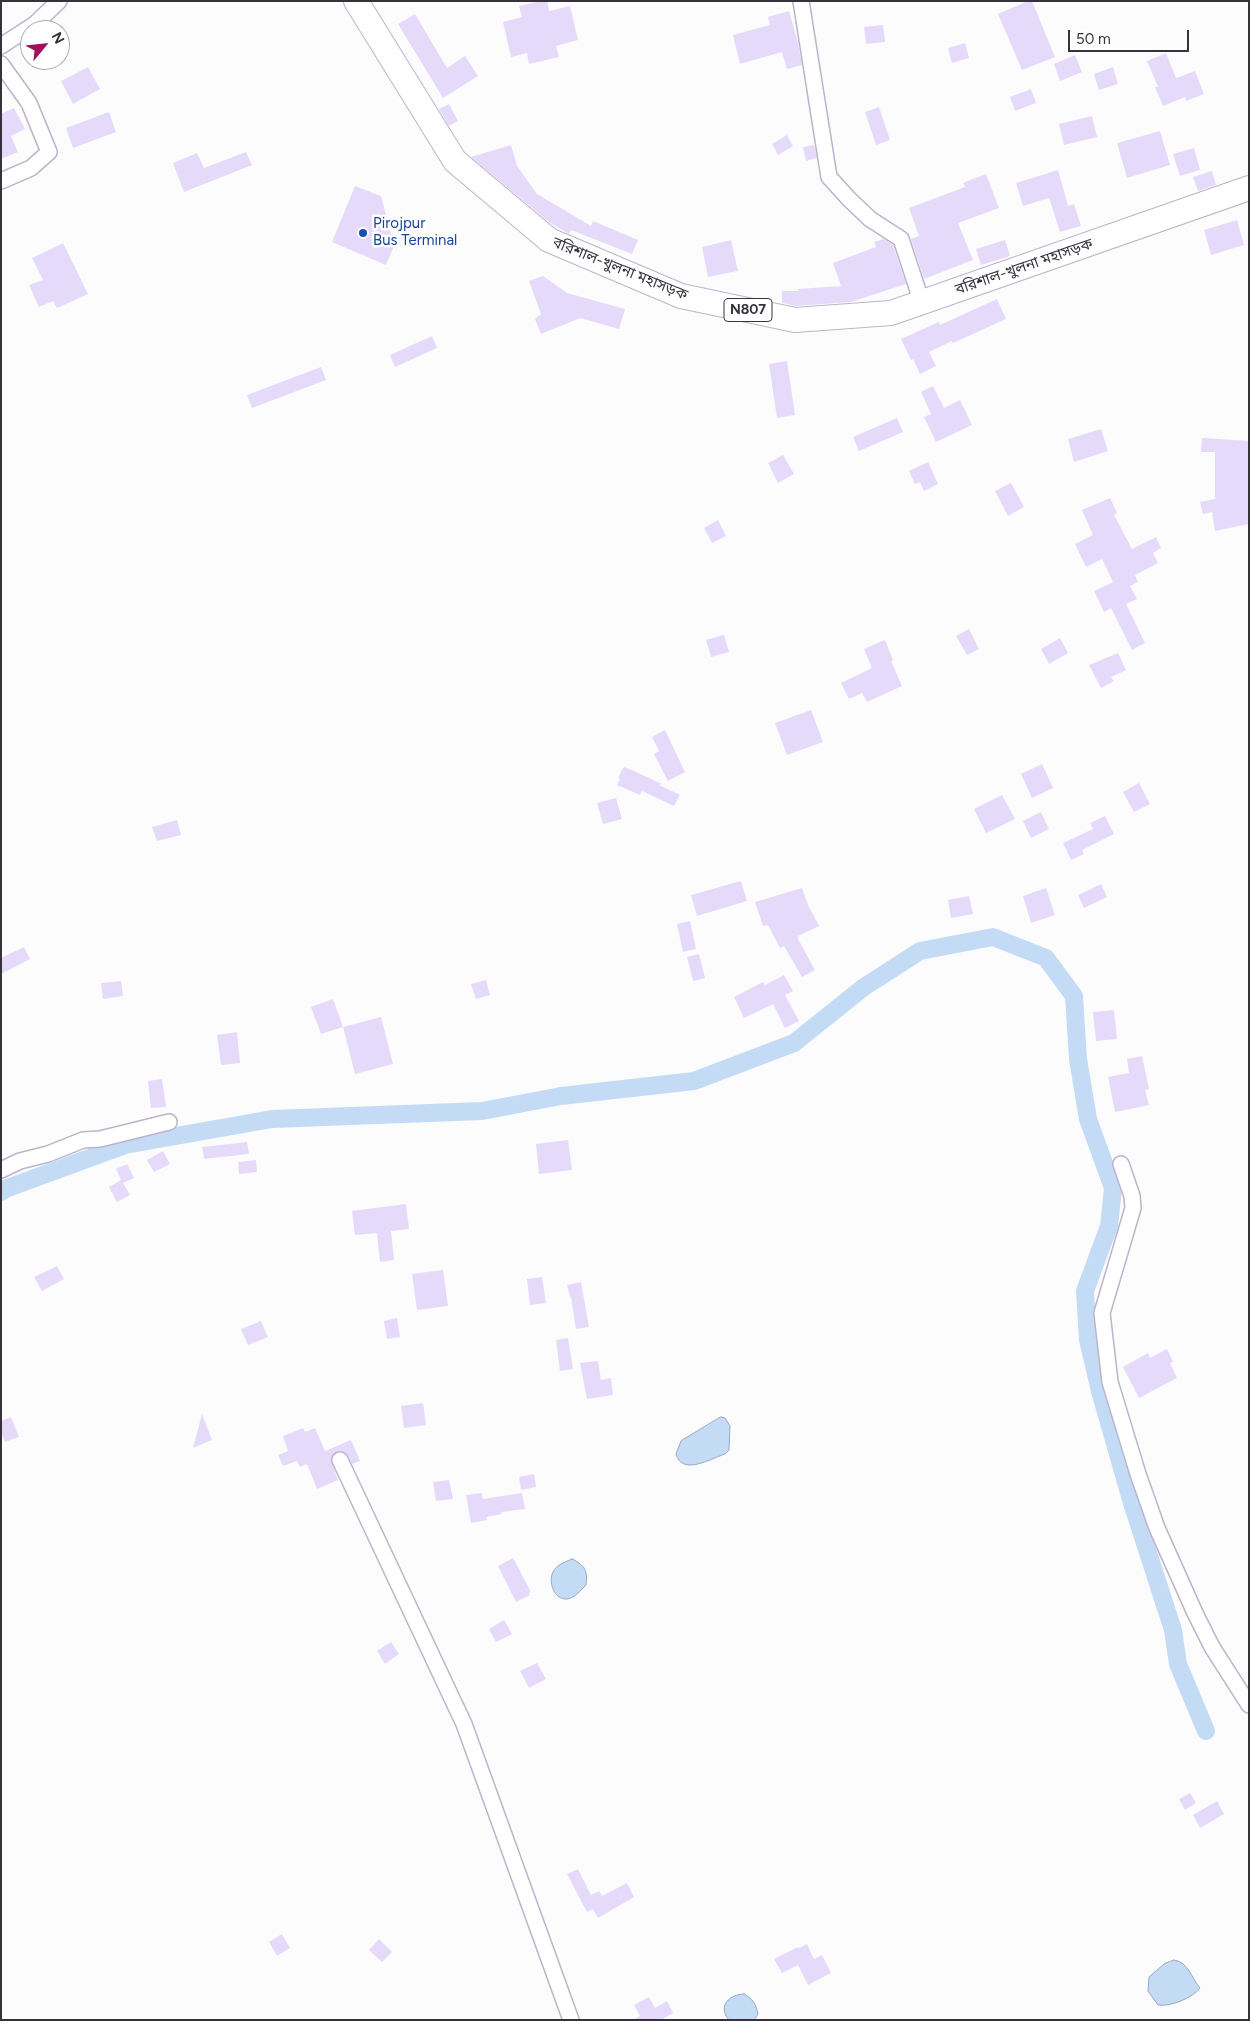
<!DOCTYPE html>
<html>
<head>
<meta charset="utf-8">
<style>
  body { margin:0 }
  #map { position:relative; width:1250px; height:2021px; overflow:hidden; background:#fcfcfc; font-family:Figtree,sans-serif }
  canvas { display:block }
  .frame { position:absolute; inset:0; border:2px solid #35323c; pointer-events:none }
  .north { position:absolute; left:20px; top:20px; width:50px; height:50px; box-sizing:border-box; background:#fff; border:1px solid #aeadb1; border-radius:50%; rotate:62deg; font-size:14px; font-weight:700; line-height:20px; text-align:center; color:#35323c }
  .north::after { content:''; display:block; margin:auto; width:18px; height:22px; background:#a01159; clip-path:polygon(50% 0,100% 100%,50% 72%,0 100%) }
  .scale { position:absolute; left:1068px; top:30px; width:121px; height:22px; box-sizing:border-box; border:2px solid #35323c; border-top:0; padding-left:6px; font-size:15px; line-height:18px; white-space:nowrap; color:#35323c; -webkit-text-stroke:4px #fff; paint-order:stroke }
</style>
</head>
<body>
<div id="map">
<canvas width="1250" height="2021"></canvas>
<div class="frame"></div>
<div class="north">N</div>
<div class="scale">50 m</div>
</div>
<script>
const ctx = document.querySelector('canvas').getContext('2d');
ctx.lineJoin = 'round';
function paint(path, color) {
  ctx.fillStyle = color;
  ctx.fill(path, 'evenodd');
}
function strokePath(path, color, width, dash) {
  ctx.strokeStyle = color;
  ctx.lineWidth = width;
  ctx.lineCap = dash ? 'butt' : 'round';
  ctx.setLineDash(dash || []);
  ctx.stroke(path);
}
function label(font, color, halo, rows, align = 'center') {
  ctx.font = font + ' Figtree,"Noto Sans Bengali",sans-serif';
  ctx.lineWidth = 5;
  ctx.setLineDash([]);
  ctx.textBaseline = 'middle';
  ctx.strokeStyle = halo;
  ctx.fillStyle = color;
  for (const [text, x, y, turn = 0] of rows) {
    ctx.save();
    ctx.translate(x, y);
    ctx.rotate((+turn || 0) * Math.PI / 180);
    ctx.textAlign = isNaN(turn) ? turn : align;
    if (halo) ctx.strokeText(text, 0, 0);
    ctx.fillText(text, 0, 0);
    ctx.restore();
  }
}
const water = new Path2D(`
  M721 1417 725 1418 730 1426 729 1450 725 1454C710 1459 682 1476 676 1454L681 1441Z
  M572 1559C585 1565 588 1571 586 1585 581 1590 575 1598 567 1599 554 1600 548 1582 553 1572 556 1565 565 1562 572 1559Z
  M1174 1960C1189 1962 1191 1978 1200 1988 1193 1998 1170 2007 1158 2005L1148 1991 1149 1977 1164 1964Z
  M744 1994C753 1999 756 2004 758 2014L754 2020H729C717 2006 730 1994 744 1994Z`);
paint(water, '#c4dbf5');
strokePath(water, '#99a8be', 1);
strokePath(new Path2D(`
  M1 1192 5 1189 125 1145 272 1119 482 1111 561 1096 694 1081 794 1043 864 987 920 951 993 937 1046 958 1074 996 1078 1059 1088 1119 1113 1188 1109 1226 1085 1291 1088 1340 1100 1391 1132 1503 1173 1630 1178 1664 1206 1731`), '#c4dbf5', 18);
paint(new Path2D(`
  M540 1H547L549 11 570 6 578 40 556 46 559 57 529 64 527 53 511 57 503 22 522 17 519 6Z
  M1028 1H1032L1055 57 1022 70 998 14Z
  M789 11 798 43 802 65 787 69 782 52 740 64 733 35 770 25 768 17Z
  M415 14 447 68 465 56 478 76 443 98 398 24Z
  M883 25 885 42 866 44 864 27Z
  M965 43 969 58 952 63 948 48Z
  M1166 53 1176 78 1195 71 1204 94 1186 101 1185 97 1163 106 1155 87H1158L1147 61Z
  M1075 55 1082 72 1060 81 1054 64Z
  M88 67 100 89 73 104 61 81Z
  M1113 67 1118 84 1099 90 1094 74Z
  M1031 89 1036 103 1015 111 1010 97Z
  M449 104 458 121 449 126 439 109Z
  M879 107 890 140 876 145 865 112Z
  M14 108 25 129 11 136 18 152 1 159V114Z
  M109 112 116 132 73 148 66 128Z
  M1092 116 1097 137 1064 145 1059 124Z
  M1160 131 1170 165 1127 178 1117 143Z
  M787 135 793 146 778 155 772 144Z
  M511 145 517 166 537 194 591 226 593 221 638 240 632 254 571 230 569 234 549 222 471 157Z
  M814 145 817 158 806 161 803 147Z
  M1194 148 1200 170 1180 176 1173 154Z
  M246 152 252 165 184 192 173 163 197 153 204 168Z
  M1058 170 1068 206 1074 204 1081 226 1060 232 1049 198 1023 206 1016 183Z
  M1212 171 1216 185 1198 191 1193 177Z
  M986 174 999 208 958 223 973 260 924 279 911 239 919 236 909 208 965 187 963 183Z
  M355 186 381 196 394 246 386 265 332 242Z
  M1237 220 1244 245 1211 255 1204 230Z
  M884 239 893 245 906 284 851 302 796 306 782 303V291H798V289L841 286 833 263 876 247 874 242Z
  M731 240 738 271 708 277 702 247Z
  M1005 240 1010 256 981 265 976 249Z
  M63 243 88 294 57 308 53 301 39 307 29 285 43 280 32 258Z
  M543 276 567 293 625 309 619 329 580 318 541 334 535 319 541 314 529 281Z
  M997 299 1006 319 953 343 952 341 929 352 936 366 920 374 913 359 911 360 901 339 939 322 940 325Z
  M432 336 437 348 395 367 390 355Z
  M787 361 795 415 777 418 769 364Z
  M321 367 326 380 252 408 247 395Z
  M933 386 944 408 960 400 972 425 936 442 924 417 931 414 921 392Z
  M897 418 903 432 859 451 853 437Z
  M1101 429 1108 451 1074 462 1068 439Z
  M1202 438 1249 441V524L1215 531 1212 512 1203 514 1200 502 1215 499V452H1201Z
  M783 455 794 474 778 483 768 463Z
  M928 462 938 484 924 491 920 482 915 484 909 471Z
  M1011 483 1024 507 1008 516 995 491Z
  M1110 498 1117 513 1114 515 1132 549 1156 537 1161 548 1153 553 1158 563 1135 575 1138 582 1130 586 1137 599 1126 604 1145 643 1132 650 1111 608 1104 612 1094 591 1113 582 1102 559 1086 567 1075 544 1093 535 1082 510Z
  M718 520 726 536 712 543 704 528Z
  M969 629 979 649 967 655 956 636Z
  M724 635 729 652 711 657 706 640Z
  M1060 638 1068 653 1049 664 1041 649Z
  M885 640 893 660 891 661 902 686 867 702 862 693 849 699 841 683 872 668 864 649Z
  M1118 653 1126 670 1111 677 1114 681 1101 688 1089 665Z
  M811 710 823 742 787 755 775 723Z
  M665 730 685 772 668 781 654 754 659 751 652 737Z
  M1042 764 1053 788 1032 798 1021 774Z
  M625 767 662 784 659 785 680 795 674 806 642 791 640 795 617 785 620 779 618 778 623 768Z
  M1139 783 1150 804 1134 812 1123 792Z
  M1002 795 1015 819 986 833 974 809Z
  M616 798 622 819 603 824 597 803Z
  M1041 812 1049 829 1031 838 1023 821Z
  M1105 816 1114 834 1082 850 1084 854 1071 860 1063 843 1093 829 1090 823Z
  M177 820 181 835 157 841 152 827Z
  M741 881 747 901 697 916 691 895Z
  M1101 884 1107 897 1084 908 1078 895Z
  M802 888 808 905 819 926 798 936V939L815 970 802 977 784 946 780 948 768 925 763 926 755 902Z
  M1046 888 1055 915 1031 923 1023 896Z
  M969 896 973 914 951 918 948 900Z
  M690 921 696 949 683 952 677 924Z
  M24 947 30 959 1 974V958Z
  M699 954 705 978 693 981 687 957Z
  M784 975 793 991 785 995 799 1021 785 1028 773 1004 744 1018 734 997 763 982 765 985Z
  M486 980 490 995 476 999 471 984Z
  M121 981 123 996 103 999 101 983Z
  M333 999 343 1027 321 1034 311 1007Z
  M1114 1010 1117 1039 1096 1041 1093 1012Z
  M381 1017 393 1064 355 1074 343 1027Z
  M237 1032 240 1063 221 1065 217 1035Z
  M1142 1056 1149 1089 1145 1090 1149 1105 1115 1112 1108 1077 1129 1073 1127 1059Z
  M162 1079 166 1107 151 1108 148 1081Z
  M568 1140 572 1170 539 1174 536 1144Z
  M247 1142 249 1154 204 1159 202 1147Z
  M163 1151 170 1164 154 1172 147 1160Z
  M256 1160 257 1172 239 1174 238 1162Z
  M127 1164 134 1178 123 1183 130 1195 117 1202 109 1187 121 1180 116 1169Z
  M406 1204 409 1229 391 1231 394 1260 380 1262 377 1233 355 1235 352 1211Z
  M57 1266 64 1279 42 1291 34 1277Z
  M443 1270 448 1306 417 1310 412 1274Z
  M542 1277 546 1303 530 1305 527 1279Z
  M581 1282 589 1327 576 1329 571 1297H570L567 1285Z
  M397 1318 400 1337 387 1339 384 1321Z
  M261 1321 268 1337 248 1345 241 1329Z
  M568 1338 573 1369 560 1371 556 1340Z
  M1167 1349 1173 1362 1170 1363 1177 1378 1139 1398 1123 1367 1148 1353 1150 1358Z
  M598 1361 601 1380 611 1378 613 1395 587 1399 580 1363Z
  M423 1403 426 1425 404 1428 401 1406Z
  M202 1414 212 1440 193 1448Z
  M11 1417 19 1437 5 1442 1 1432V1421Z
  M303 1428 305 1432 315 1428 325 1451 351 1440 360 1461 352 1464 346 1453 340 1451 336 1452 331 1460 338 1480 317 1489 307 1464 300 1467 297 1461 283 1466 278 1455 288 1451 283 1436Z
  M534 1474 536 1487 521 1490 519 1477Z
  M449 1480 453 1499 436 1501 433 1482Z
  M482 1493 483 1499 522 1493 525 1509 501 1512 502 1514 486 1517 487 1520 471 1523 466 1495Z
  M513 1558 531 1592 529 1593 530 1595 516 1602 498 1566Z
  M504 1620 512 1634 496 1642 489 1629Z
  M391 1642 399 1654 385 1664 377 1651Z
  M537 1663 546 1679 529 1688 520 1671Z
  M1190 1793 1196 1803 1185 1810 1179 1799Z
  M1217 1801 1224 1814 1200 1828 1193 1815Z
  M578 1869 591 1895 599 1891 602 1896 627 1883 634 1897 598 1918 593 1909 587 1912 567 1874Z
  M282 1934 290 1948 277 1956 269 1942Z
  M379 1939 392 1952 382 1962 369 1950Z
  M807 1944 814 1959 822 1955 831 1973 808 1985 798 1965 782 1973 774 1959 798 1947 799 1948Z
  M649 1997 655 2008 667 2001 673 2013 661 2020H633L640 2016 634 2005Z`), '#e5dafa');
const minor = new Path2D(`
  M801 1 829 177 849 199 870 219 901 239 922 303
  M1 46 35 24 59 1
  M1 64 29 103 49 152 31 168 1 181
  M1121 1164 1132 1196 1133 1208 1102 1313 1110 1382 1138 1474 1157 1528 1195 1613 1212 1647 1249 1705
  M1 1170 20 1161 48 1154 83 1140 100 1139 169 1122
  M340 1460 464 1724 571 2020`);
const trunk = new Path2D(`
  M356 1 455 161 549 240 681 296 795 320 891 313 1249 188`);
strokePath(minor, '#bcb3cc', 18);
strokePath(trunk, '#bcb3cc', 26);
strokePath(minor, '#fff', 15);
strokePath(trunk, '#fff', 24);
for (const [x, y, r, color] of [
  [363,233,5,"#1a4fb4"]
]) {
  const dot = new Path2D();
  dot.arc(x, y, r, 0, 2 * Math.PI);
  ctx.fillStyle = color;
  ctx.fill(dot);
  strokePath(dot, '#fff', 2);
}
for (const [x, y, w] of [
  [748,310,48]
]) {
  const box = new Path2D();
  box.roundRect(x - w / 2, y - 11.5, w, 23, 4);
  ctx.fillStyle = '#fff';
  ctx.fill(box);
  strokePath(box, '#35323c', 1);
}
label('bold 14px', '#35323c', null, [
  ["N807",748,310]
]);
label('15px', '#164399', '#fff', [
  ["Pirojpur",373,224],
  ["Bus Terminal",373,241]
], 'left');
label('15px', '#35323c', '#fff', [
  ["বরিশাল-খুলনা মহাসড়ক",1024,267,-19],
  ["বরিশাল-খুলনা মহাসড়ক",620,269,22]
]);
</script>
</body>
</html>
